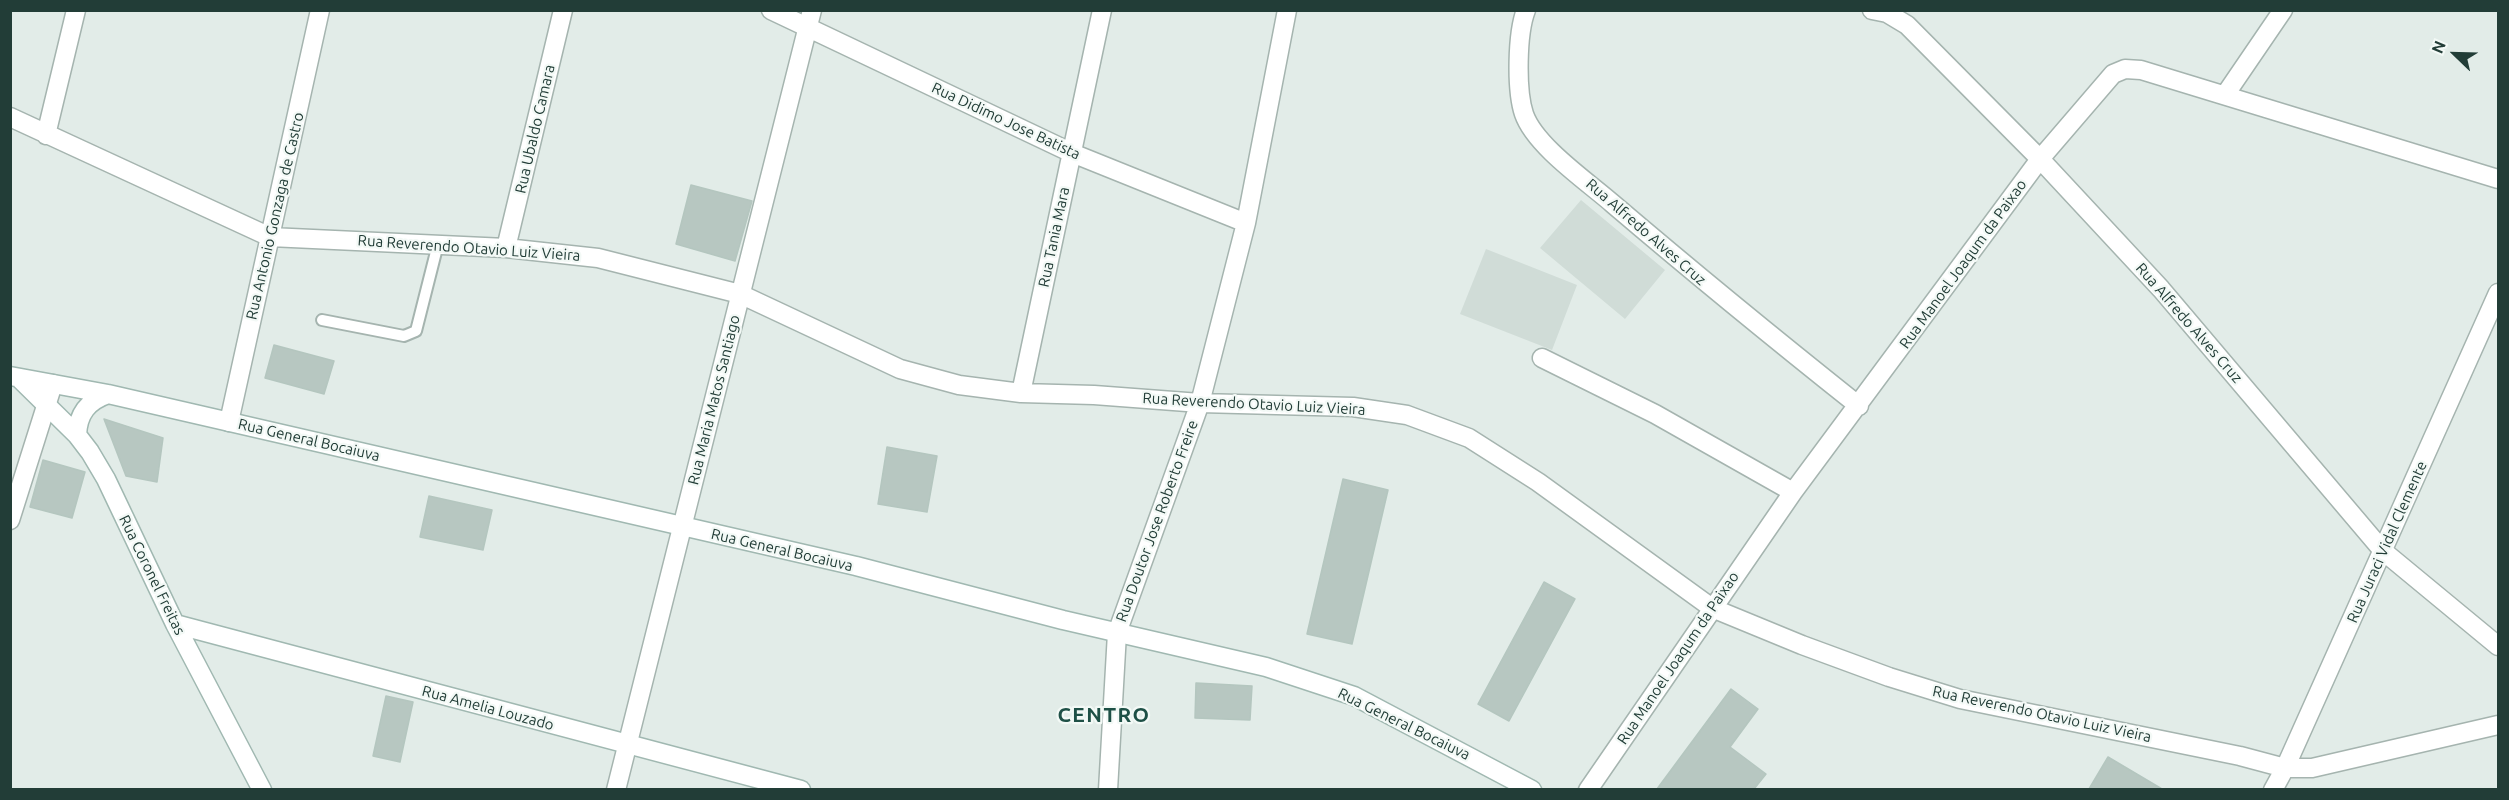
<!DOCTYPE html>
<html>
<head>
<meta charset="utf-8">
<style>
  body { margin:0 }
  #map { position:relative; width:2509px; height:800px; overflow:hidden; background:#e2ece8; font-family:Ubuntu,sans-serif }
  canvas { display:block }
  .frame { position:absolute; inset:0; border:12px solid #223d37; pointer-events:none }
  .north { position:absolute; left:2425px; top:24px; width:60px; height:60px; -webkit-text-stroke:4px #f3f9f6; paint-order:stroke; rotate:293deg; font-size:16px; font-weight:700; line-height:24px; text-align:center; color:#223d37 }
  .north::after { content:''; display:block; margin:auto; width:21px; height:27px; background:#223d37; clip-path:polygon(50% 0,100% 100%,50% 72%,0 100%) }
</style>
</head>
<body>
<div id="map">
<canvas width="2509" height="800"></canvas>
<div class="frame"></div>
<div class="north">N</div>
</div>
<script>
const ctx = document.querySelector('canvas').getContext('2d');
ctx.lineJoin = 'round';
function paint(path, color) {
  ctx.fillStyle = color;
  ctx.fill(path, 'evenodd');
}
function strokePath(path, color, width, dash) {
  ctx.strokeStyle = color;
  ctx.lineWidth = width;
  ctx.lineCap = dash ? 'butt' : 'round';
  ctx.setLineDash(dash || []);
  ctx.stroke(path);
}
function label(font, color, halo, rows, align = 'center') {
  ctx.font = font + ' Ubuntu,sans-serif';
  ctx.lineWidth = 4.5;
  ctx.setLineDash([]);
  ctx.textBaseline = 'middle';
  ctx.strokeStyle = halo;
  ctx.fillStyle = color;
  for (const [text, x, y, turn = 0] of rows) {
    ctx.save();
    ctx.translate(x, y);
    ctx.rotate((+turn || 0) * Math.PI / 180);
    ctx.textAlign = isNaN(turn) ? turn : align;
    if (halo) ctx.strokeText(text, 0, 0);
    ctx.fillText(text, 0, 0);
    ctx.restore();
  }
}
paint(new Path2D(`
  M1581 200 1665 270 1625 319 1540 248Z
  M1486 249 1577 285 1552 350 1460 314Z`), '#d0dcd7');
const building = new Path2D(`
  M691 185 752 201 735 261 676 244Z
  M274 345 334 361 324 394 265 378Z
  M104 419 163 438 157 482 126 476Z
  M887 447 937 456 927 512 878 504Z
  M43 460 85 472 72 518 30 507Z
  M1343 479 1388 490 1352 644 1307 634Z
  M429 496 492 510 483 550 420 537Z
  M1544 582 1575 599 1509 721 1478 704Z
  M1196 683 1252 686 1250 720 1195 718Z
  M1731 689 1758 709 1730 747 1766 774 1754 789H1657Z
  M386 696 413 702 400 762 373 756Z
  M2108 757 2162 789H2089Z`);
paint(building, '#b7c7c1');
strokePath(building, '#b4c6bf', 1.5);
const lane = new Path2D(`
  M322 320 404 336 416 331 438 244`);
const street = new Path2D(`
  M771 10 1072 153 1246 223
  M1526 10C1517 33 1516 90 1524 114 1535 146 1588 182 1613 204 1694 273 1776 340 1859 406
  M1872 10 1887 13 1907 25 2040 159 2161 289 2383 551 2498 646
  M2225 95 2283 10
  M10 117 270 237 506 248 598 258 740 294 900 369 959 385 1021 393 1094 395 1200 403 1353 407 1407 415 1469 438 1538 482 1712 608 1802 645 1889 677 1960 699 2240 756 2285 768H2312L2498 725
  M46 135 76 10
  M506 248 563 10
  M1542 358 1655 414 1793 492
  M1021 393 1102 10
  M229 422 320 10
  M10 520 53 384
  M616 790 812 10
  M1108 790 1117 633 1200 403 1246 223 1287 10
  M1588 790 1793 492 2040 159 2113 74 2125 69 2141 70 2498 179
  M2273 790 2285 768 2498 293`);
const secondary = new Path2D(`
  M10 376 108 394 856 566 1063 620 1266 667 1354 696 1532 790
  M19 378 77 435 90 452 106 479 175 624 262 790
  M77 435C78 413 88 401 108 394
  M175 624 801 790`);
strokePath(lane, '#a5b4af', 14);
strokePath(street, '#a5b4af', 21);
strokePath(secondary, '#a0b8b1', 21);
strokePath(lane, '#fff', 10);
strokePath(street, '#fff', 18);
strokePath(secondary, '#fff', 18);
label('15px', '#223d37', '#f3f9f6', [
  ["Rua Didimo Jose Batista",1006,121,25],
  ["Rua Ubaldo Camara",535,129,-77],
  ["Rua Antonio Gonzaga de Castro",275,216,-77],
  ["Rua Alfredo Alves Cruz",1646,232,41],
  ["Rua Tania Mara",1054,237,-78],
  ["Rua Reverendo Otavio Luiz Vieira",469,248,4],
  ["Rua Manoel Joaqum da Paixao",1963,264,-54],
  ["Rua Alfredo Alves Cruz",2189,323,49],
  ["Rua Maria Matos Santiago",714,400,-76],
  ["Rua Reverendo Otavio Luiz Vieira",1254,404,3],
  ["Rua General Bocaiuva",309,440,13],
  ["Rua Doutor Jose Roberto Freire",1157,521,-70],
  ["Rua Juraci Vidal Clemente",2387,542,-66],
  ["Rua General Bocaiuva",782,550,13],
  ["Rua Coronel Freitas",152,575,64],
  ["Rua Manoel Joaqum da Paixao",1678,658,-56],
  ["Rua Amelia Louzado",488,708,15],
  ["Rua Reverendo Otavio Luiz Vieira",2042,714,12],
  ["Rua General Bocaiuva",1404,724,26]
]);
ctx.letterSpacing = '1.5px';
label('bold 21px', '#1e5046', '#f3f9f6', [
  ["CENTRO",1104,715]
]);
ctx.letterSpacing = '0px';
</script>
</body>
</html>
